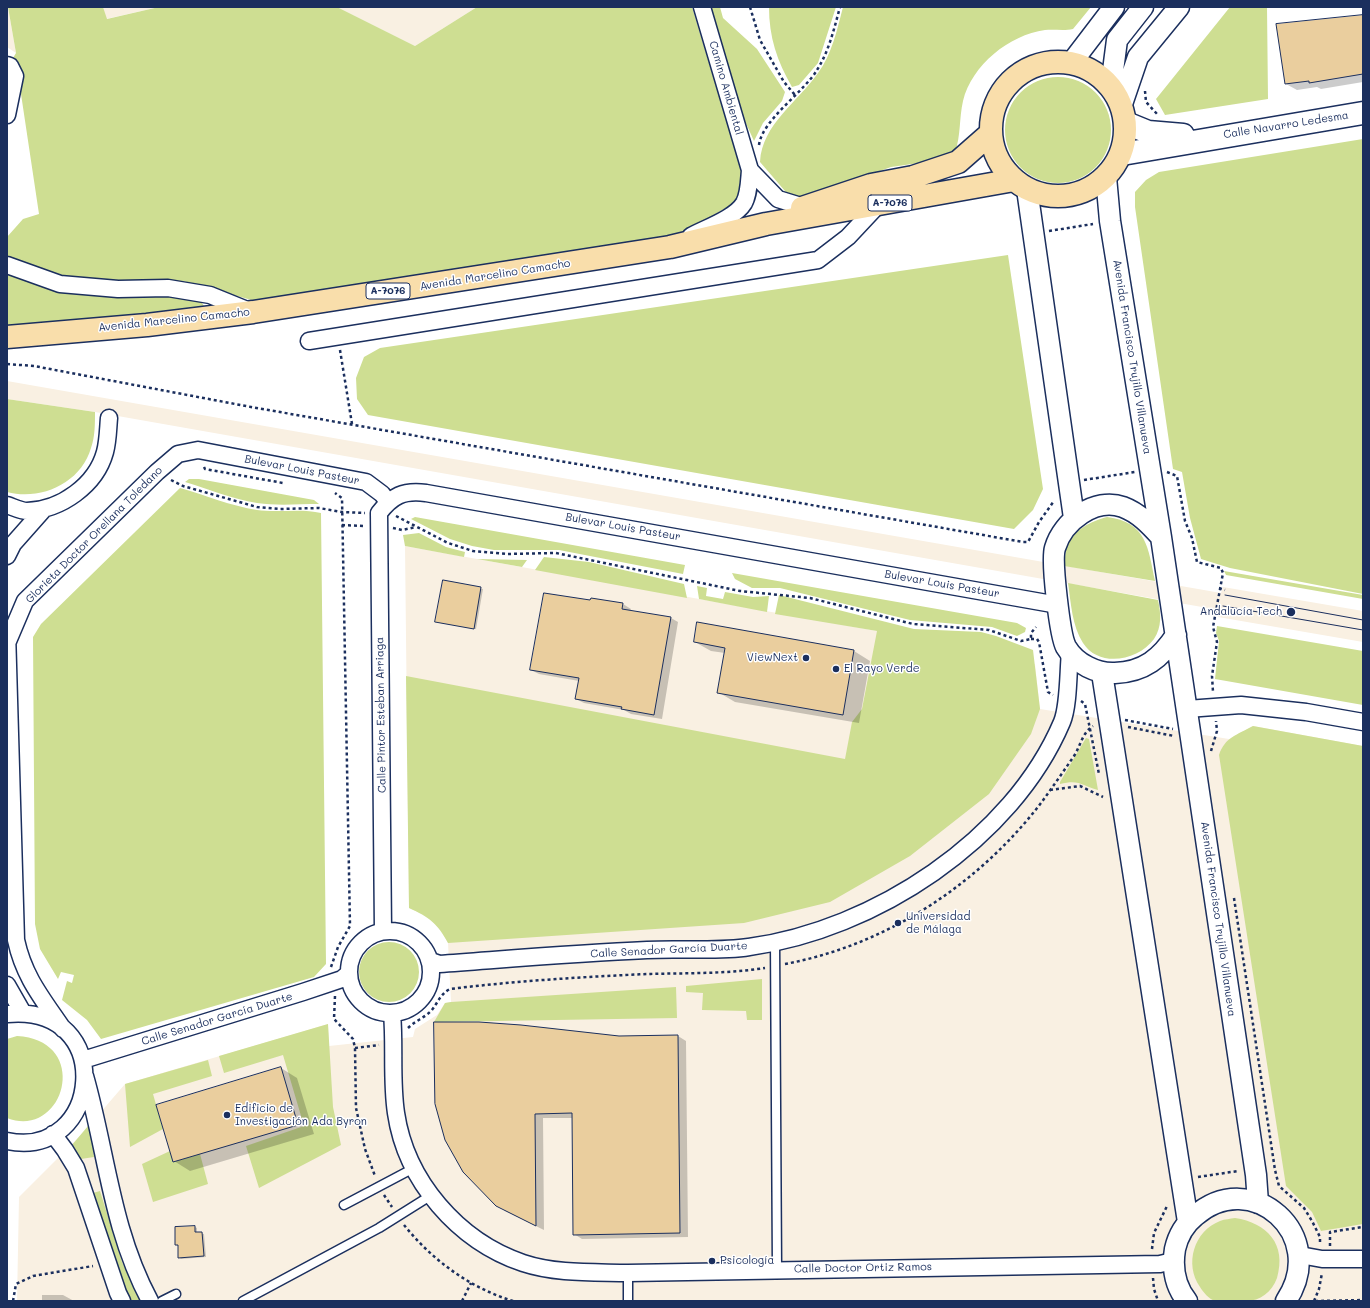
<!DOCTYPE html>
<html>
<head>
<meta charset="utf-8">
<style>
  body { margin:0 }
  #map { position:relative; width:1370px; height:1308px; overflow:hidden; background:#fff; font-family:Mali,sans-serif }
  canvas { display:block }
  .frame { position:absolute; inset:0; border:8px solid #1b2f5e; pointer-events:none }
</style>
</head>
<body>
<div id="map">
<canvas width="1370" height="1308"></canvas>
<div class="frame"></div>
</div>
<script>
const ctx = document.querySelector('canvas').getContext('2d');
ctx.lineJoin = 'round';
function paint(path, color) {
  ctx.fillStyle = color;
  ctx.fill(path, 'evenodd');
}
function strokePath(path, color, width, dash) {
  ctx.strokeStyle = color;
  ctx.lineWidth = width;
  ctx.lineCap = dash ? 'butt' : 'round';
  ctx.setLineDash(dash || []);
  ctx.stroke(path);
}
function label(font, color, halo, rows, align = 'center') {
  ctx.font = font + ' Mali,sans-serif';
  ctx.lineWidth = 3;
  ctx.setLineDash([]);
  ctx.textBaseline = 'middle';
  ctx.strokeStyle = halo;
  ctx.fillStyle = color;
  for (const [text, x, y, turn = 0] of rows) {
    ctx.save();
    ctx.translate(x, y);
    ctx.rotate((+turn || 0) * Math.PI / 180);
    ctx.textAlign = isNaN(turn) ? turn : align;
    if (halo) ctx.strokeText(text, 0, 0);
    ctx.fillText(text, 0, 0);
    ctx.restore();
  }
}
paint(new Path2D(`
  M7 7H8L16 53 7 47Z
  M103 7H159L106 19Z
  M337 7H477L415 46Z
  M7 381 1221 593 1223 587 1363 611V642L1218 617 1219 610 95 412 7 399Z
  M405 546 877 631 1035 664 1040 709 1229 739 1253 726 1363 746V1301H17L19 1197 81 1135 125 1084 328 1024 329 1046 413 1037 415 1029 437 1015 445 1003 451 1002 448 943 441 930 427 916 409 908Z`), '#f9f0e2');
paint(new Path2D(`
  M8 7H103L107 19 159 7H337L415 46 477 7H692L741 169 744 193 736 202 667 242 266 304 183 281 113 280 64 276 7 256V237L23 219 39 214 18 74 10 63 16 53Z
  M711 7H720L723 18 757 49 785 92 782 101 763 123 754 141 744 119Z
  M769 7H836L818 63 799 85 792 87C777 61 769 37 769 7Z
  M843 7H1091L1073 29C1064 31 1054 29 1045 30 1009 35 972 65 963 101 959 118 961 136 955 152L940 160 891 167 803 199 791 198 760 162C762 124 798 102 818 73 832 54 837 30 843 7Z
  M1230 7H1267L1268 99 1165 115 1156 99Z
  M1005 130a53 53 0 1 1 106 0a53 53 0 1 1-106 0Z
  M1363 139V594L1230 568 1201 559 1190 518 1182 472 1173 469 1135 207V192L1146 180 1159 172Z
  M1008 255 1043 489 1033 510 1014 529 368 415 357 399 356 378 364 357 380 348Z
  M7 272 71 294 169 296 201 302 206 308 7 329Z
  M7 399 95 412C95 424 95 437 91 448 81 483 41 501 7 492Z
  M189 479H199L314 500 319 504C298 504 277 506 257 503 232 499 209 489 185 482Z
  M180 488C205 495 231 506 257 510 278 513 301 508 321 513L326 964 314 977 101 1039 87 1020 62 1000 67 981 72 983 74 975 61 972 58 979 40 949 35 924 33 637 41 624Z
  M415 517 685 565 683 574 559 550H494L472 546 450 539 411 519Z
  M1107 517C1147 522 1148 548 1155 581L1064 566C1065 560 1065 552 1067 547 1072 530 1092 521 1107 517Z
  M419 533 446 547 465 552 464 557 405 546 403 535Z
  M544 557 589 562 684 584 687 598 535 570Z
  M477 559 527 560 522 567Z
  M1224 571 1363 595V599L1226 575Z
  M732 573 1017 623 1026 628 1025 632 1017 636 992 627 910 620 780 588H752L735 579Z
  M1068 583 1158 600C1161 614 1162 627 1154 639 1138 661 1099 668 1083 643 1072 626 1071 603 1068 583Z
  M697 586 707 588 706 596 723 599 725 592 753 597 769 596 767 612 699 599Z
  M779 595 914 629 981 632 996 636 1033 650 1040 709 1031 734 989 794 910 856 830 902 744 923 448 943C438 924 429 917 409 908L406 676 845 759 852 722 862 709 877 631 775 614Z
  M1217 626 1363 651V705L1215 679 1219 641 1216 633Z
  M1253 726 1363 746V1224L1321 1231 1312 1212 1286 1186 1219 755C1225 737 1237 735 1253 726Z
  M1086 738 1089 739 1098 790C1082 786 1080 779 1060 784V782Z
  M359 972a30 30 0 1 1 60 0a30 30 0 1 1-60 0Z
  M762 979V1020H747L746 1011 702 1010 703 993 686 992V986Z
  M676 987 677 1018 434 1022 445 1003 451 1002Z
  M328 1024 333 1107 341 1145 259 1188 246 1146 304 1126 283 1055 224 1073 219 1056Z
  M17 1036C92 1040 65 1140 7 1118V1039Z
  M208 1060 212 1076 153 1094 163 1129 130 1147 125 1084Z
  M88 1126H90L94 1157 81 1159 72 1145Z
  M170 1151 173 1162 200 1154 208 1184 153 1202 142 1164Z
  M100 1191 122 1262 140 1301H131L114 1263 93 1193Z
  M1235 1218C1267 1223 1287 1244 1277 1278 1272 1292 1260 1301 1246 1301 1236 1301 1224 1303 1215 1301 1209 1299 1203 1292 1200 1287 1184 1264 1194 1231 1220 1221 1225 1219 1230 1219 1235 1218Z`), '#cede92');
paint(new Path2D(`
  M1363 16V82L1321 89 1317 87 1297 90 1286 84 1277 25Z
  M443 581 483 589 476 629 436 622Z
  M591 602 623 604 631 609 630 611 671 618 678 622 662 719 631 714 624 710 584 703 576 699 579 681 539 674 531 670Z
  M698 624 854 651 870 661 859 723 735 702 718 692 725 653 711 651 695 642Z
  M678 1036 686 1041 688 1237 582 1239 574 1234 573 1118H543L544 1230 505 1211 464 1172 619 1037Z
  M281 1068 297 1078 314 1134 190 1171 174 1161Z
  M195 1227 197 1228V1233L204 1234 206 1257 181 1259 179 1257V1246L176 1245Z
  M42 1295H63L74 1301H42Z`), '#0003');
const building = new Path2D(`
  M1363 15V74L1309 83V81L1285 84 1276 24Z
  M443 580 481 587 474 629 435 622Z
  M544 593 590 600 591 598 623 603 622 609 671 617 654 715 621 709 622 707 575 699 579 678 530 670Z
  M697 622 854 650 843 715 717 693 725 648 694 642Z
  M434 1022H479L521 1025 619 1036 678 1035 680 1233 573 1235 572 1113 535 1114 536 1226 496 1206 463 1172 445 1140 435 1104Z
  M281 1067 298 1125 173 1162 156 1105Z
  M195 1226V1232H202L204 1256 178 1258V1245H175V1227Z`);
paint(building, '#eace9e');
strokePath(building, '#1b2f5e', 1);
const service = new Path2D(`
  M775 941 777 1269
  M344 1205 414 1168
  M628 1273V1301
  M162 1301 176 1294
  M243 1301 379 1228 430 1196`);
const minor = new Path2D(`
  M7 65 10 66 15 76 7 115
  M750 170 778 199 804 207
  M691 236C706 228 735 218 744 203 749 194 749 181 750 170L702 7
  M7 265 60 284 118 289 168 288 210 295 252 312
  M309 341 818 260 848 237 878 205
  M7 505C13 507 21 511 27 511 61 510 96 485 105 452 108 441 108 429 109 418
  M7 556 13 544 44 509
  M7 631 16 940C24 977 42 998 63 1029
  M8 641 25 601 157 472 178 454 198 450 366 482 382 494 388 502
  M1187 709 1241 705 1306 712 1363 722
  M349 972a41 41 0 1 1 82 0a41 41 0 1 1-82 0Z
  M383 931 379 513C392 496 403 490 426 493L1058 605
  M431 961 439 964C508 959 577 953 647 950 679 948 718 952 749 947 874 930 1012 840 1062 722 1069 705 1068 671 1070 652
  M7 985 23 1013
  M392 1013C395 1046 391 1080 396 1113 406 1181 458 1241 523 1263 556 1274 593 1272 628 1273L1160 1264 1173 1261
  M7 1014C118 1003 102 1161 7 1141
  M83 1060 303 992 342 979 348 974
  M85 1076C107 1153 111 1228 150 1301
  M53 1134 65 1150 76 1168 118 1293 122 1301
  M1300 1255 1322 1259H1363`);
const tertiary = new Path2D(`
  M1072 62 1114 7
  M1111 86 1117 40 1143 7
  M1122 104 1138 57 1179 7
  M1106 177 1110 221 1161 537 1256 1175 1258 1203
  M1027 189 1074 518
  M1161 537C1150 525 1139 513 1123 507 1095 497 1063 521 1055 548 1051 561 1060 636 1066 647 1076 664 1097 674 1115 673 1144 672 1161 658 1176 635
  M1102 673 1188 1222
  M1187 1301C1175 1286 1172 1267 1175 1249 1178 1236 1185 1224 1195 1216 1251 1166 1330 1235 1286 1301`);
const secondary = new Path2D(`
  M1126 123 1148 132 1183 135
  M1122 154 1363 113`);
const primary = new Path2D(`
  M991 129a67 67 0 1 1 134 0a67 67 0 1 1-134 0Z
  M802 208 871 185 913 177 958 162 991 133
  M7 337 147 325 253 312 670 247 766 224 1014 180`);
strokePath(service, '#1b2f5e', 11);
strokePath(minor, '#1b2f5e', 19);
strokePath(tertiary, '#1b2f5e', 23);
strokePath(secondary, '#1b2f5e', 25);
strokePath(primary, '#1b2f5e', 25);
strokePath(new Path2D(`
  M750 7 760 40 784 82 795 95
  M1145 91 1146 102 1158 115
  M759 145C762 120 804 92 817 70 829 51 834 29 840 7
  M1049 231 1093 224
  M340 350 352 424
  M7 364 34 366 251 407 1023 542H1028L1039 522 1054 501
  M204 467 205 469 283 483
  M1167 472 1177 476 1185 521 1192 538 1197 562 1221 568 1223 573 1213 627 1217 642 1212 676 1213 692
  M171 480 183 486 257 507 280 509 319 508 342 512 365 513
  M1084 480 1135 472
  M396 516 448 543 473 551 507 554 556 553 740 591 810 598 913 624 989 630 1021 641 1031 639V633L1036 627
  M342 525 364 526
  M393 528 402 530 416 527
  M1219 588 1225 590
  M1214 612 1220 614
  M1031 639H1037L1039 642 1048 692 1053 695
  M1081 701 1085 704 1099 774
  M1125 720 1173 729
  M1128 727 1174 736
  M1211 751 1217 731 1216 721
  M1050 790 1080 786 1103 797
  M1234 898 1275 1170 1279 1186 1304 1208 1312 1221 1320 1237V1244
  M785 964C887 945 979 884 1041 803 1052 788 1063 772 1074 756 1081 745 1082 733 1093 726
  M331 967 338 947 350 926 342 498 335 493
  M335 996 334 1019 353 1039 355 1048 356 1108 365 1149 375 1176
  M408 1028C415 1021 424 1018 431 1011 438 1003 440 994 450 989 515 981 581 977 647 974 686 973 725 974 765 968
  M355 1048 379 1045
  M1198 1177 1238 1171
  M384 1195 392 1207
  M404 1225C432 1260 470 1288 513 1301
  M1330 1246V1232L1363 1227
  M1152 1249 1154 1233 1167 1206
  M1153 1278 1154 1289 1158 1301
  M13 1301 16 1284 33 1276 93 1266
  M462 1301 471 1283
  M1314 1301 1319 1289 1322 1273
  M1315 1301 1363 1300`), '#1b2f5e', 2.5, [3, 3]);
strokePath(service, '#fff', 8);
strokePath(minor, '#fff', 16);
strokePath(tertiary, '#fff', 20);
strokePath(secondary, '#fff', 22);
strokePath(primary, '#f9deab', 22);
strokePath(new Path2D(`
  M1225 595 1363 620
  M1223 606 1363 630`), '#1b2f5e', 1);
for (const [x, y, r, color] of [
  [1291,612,5,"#1b2f5e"],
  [806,658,4,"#1b2f5e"],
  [836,669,4,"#1b2f5e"],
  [898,923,4,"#1b2f5e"],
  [227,1115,4,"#1b2f5e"],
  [712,1261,4,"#1b2f5e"]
]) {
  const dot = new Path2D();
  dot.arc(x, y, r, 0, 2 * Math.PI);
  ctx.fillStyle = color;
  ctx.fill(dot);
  strokePath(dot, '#fff', 1.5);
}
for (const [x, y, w] of [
  [890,203,44],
  [388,291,44]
]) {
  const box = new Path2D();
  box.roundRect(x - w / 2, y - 8, w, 16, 3);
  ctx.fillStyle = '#fff';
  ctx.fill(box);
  strokePath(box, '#1b2f5e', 1);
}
label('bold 10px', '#1b2f5e', null, [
  ["A-7076",890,203],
  ["A-7076",388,291]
]);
label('11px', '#1b2f5e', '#fff', [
  ["Camino Ambiental",726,88,74],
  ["Calle Navarro Ledesma",1286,125,-9],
  ["Avenida Marcelino Camacho",495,275,-9],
  ["Avenida Marcelino Camacho",174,320,-6],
  ["Avenida Francisco Trujillo Villanueva",1132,357,81],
  ["Bulevar Louis Pasteur",302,470,11],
  ["Bulevar Louis Pasteur",623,527,10],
  ["Glorieta Doctor Orellana Toledano",94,535,-45],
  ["Bulevar Louis Pasteur",942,584,10],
  ["Calle Pintor Esteban Arriaga",381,715,-91],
  ["Avenida Francisco Trujillo Villanueva",1218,919,82],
  ["Calle Senador García Duarte",669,950,-3],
  ["Calle Senador García Duarte",217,1019,-17],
  ["Calle Doctor Ortiz Ramos",863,1268,-1]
]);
label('11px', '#1b2f5e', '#fff', [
  ["Andalucía Tech",1282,612,"right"],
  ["ViewNext",798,658,"right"],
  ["El Rayo Verde",844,669],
  ["Universidad",906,917],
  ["de Málaga",906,930],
  ["Edificio de",235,1109],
  ["Investigación Ada Byron",235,1122],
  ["Psicología",720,1261]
], 'left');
</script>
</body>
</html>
